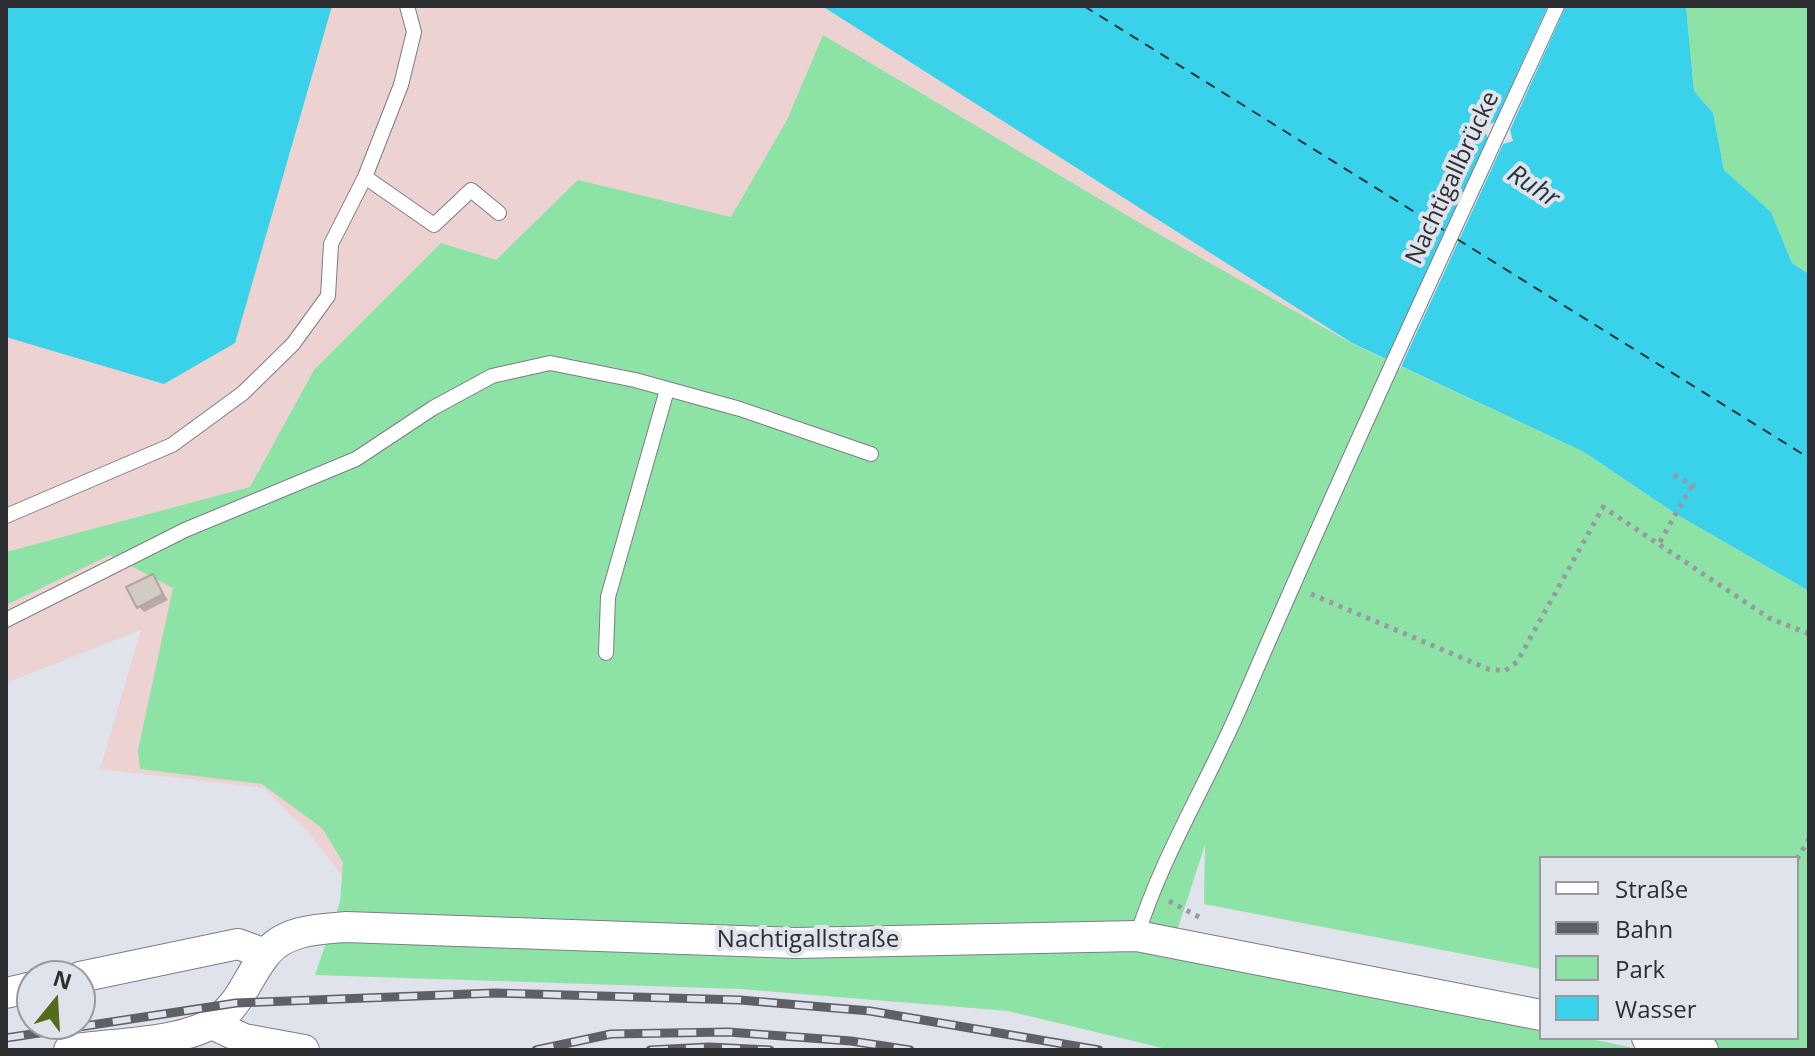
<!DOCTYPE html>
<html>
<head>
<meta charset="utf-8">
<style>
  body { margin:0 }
  #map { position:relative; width:1815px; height:1056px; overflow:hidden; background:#e0e2ec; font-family:"Open Sans",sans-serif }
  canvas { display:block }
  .frame { position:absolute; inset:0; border:8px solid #2d2e32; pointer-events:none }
  .legend { position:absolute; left:1539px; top:856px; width:260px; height:184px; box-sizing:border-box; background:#e0e2ec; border:2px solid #989aa2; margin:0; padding:10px 14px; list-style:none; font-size:24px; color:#2d2e32 }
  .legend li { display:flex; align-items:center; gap:16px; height:40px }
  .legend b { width:40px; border:2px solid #989aa2 }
  .north { position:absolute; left:16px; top:960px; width:80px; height:80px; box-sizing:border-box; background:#e0e2ec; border:2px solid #989aa2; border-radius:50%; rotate:18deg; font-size:22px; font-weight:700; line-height:32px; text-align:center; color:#2d2e32 }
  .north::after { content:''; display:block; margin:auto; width:28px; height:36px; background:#566b1a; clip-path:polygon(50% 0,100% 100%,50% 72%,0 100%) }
</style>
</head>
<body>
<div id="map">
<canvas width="1815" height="1056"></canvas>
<div class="frame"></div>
<ul class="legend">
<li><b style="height:10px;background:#fff"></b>Straße</li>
<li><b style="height:10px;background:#5f6066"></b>Bahn</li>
<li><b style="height:22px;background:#8de2a6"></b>Park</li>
<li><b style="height:22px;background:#39d2ea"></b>Wasser</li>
</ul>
<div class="north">N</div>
</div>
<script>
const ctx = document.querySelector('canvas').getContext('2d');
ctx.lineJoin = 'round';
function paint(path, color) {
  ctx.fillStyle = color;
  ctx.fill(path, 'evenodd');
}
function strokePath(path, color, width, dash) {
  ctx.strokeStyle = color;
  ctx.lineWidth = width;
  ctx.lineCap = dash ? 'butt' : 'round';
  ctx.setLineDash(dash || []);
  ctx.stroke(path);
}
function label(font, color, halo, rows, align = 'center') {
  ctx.font = font + ' "Open Sans",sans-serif';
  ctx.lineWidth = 8;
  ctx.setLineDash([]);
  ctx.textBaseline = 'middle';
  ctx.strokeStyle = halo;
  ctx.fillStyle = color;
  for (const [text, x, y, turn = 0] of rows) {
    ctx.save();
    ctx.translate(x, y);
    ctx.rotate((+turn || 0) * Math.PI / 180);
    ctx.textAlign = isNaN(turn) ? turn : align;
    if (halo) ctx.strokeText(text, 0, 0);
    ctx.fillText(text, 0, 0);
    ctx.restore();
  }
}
paint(new Path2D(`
  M6 6H822L1352 343 350 885 305 829 264 788 100 769 141 630 6 683Z`), '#ecd2d0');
paint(new Path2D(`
  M1686 6H1809V274L1792 263 1771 212 1724 170 1713 113 1694 91Z
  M823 35 1155 232 1351 343 1584 452 1676 514 1809 591V1050H1703L1699 1038H1797V858H1541V969L1204 904 1205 845 1170 952 1541 1029V1038H1586L1643 1050H1171L1008 1011 741 989 315 975 340 902 343 862 322 828 262 784 140 769 138 750 173 588 110 555 6 605V552L250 487 314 370 441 243 496 260 578 180 731 217 787 120Z`), '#8de2a6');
paint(new Path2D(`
  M6 6H332L235 343 164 384 6 337Z
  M822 6H1686L1694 91 1713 113 1724 170 1771 212 1792 263 1809 274V591L1676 514 1584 452 1352 343Z`), '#39d2ea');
paint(new Path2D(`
  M1548 6H1566L1510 130 1513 141 1503 144 1400 369 1385 363 1488 138 1483 127 1495 122Z`), '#e0e2ec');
paint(new Path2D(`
  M152 576 168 600 144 612 138 606Z`), '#0003');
strokePath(new Path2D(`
  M1084 6 1445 231
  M1457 239 1809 458`), '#20383d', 2, [10, 8]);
const building = new Path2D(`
  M153 574 163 594 137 608 126 587Z`);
paint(building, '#d3cbc3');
strokePath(building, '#aea69f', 2);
const service = new Path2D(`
  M365 177 434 225 471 190 499 213
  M6 516 172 445 243 393 293 344 328 296 331 244 365 177 401 85 414 32 407 6
  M6 620 185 530 356 459 433 408 492 376 550 363 635 380 740 409 871 454
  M606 653 608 597 667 390
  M1137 936C1162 856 1208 782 1241 705 1342 470 1450 238 1557 6`);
const minor = new Path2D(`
  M80 977 238 944 265 954
  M6 993 32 987
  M212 1024 244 1039 304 1050
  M1647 1038 1703 1050
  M69 1050C110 1043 180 1044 214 1022 241 1005 247 977 266 954 284 930 319 929 346 927L796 943 1137 936 1541 1015`);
strokePath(service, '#7c7e87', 16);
strokePath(minor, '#7c7e87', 32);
strokePath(new Path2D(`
  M1674 475 1699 489
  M1660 542 1692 485
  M1311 594 1488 669 1505 671 1517 662 1603 507 1769 618 1809 634
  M1797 859 1809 839
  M1169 901 1199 917`), '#9899a1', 5, [4, 6]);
strokePath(service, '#fff', 14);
strokePath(minor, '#fff', 30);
const rail = new Path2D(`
  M6 1038 236 1003 495 993 740 1000 870 1011 1099 1050
  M536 1050 611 1034 728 1032 851 1041 910 1050
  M650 1050 709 1047 770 1050`);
strokePath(rail, '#5f6066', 9);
strokePath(rail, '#e0e2ec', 6, [18]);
label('24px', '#2d2e32', '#e0e2ec', [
  ["Nachtigallbrücke",1453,178,-65],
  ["Nachtigallstraße",808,940]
]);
label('italic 26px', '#20383d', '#e0e2ec', [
  ["Ruhr",1533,187,33]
]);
</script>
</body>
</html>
